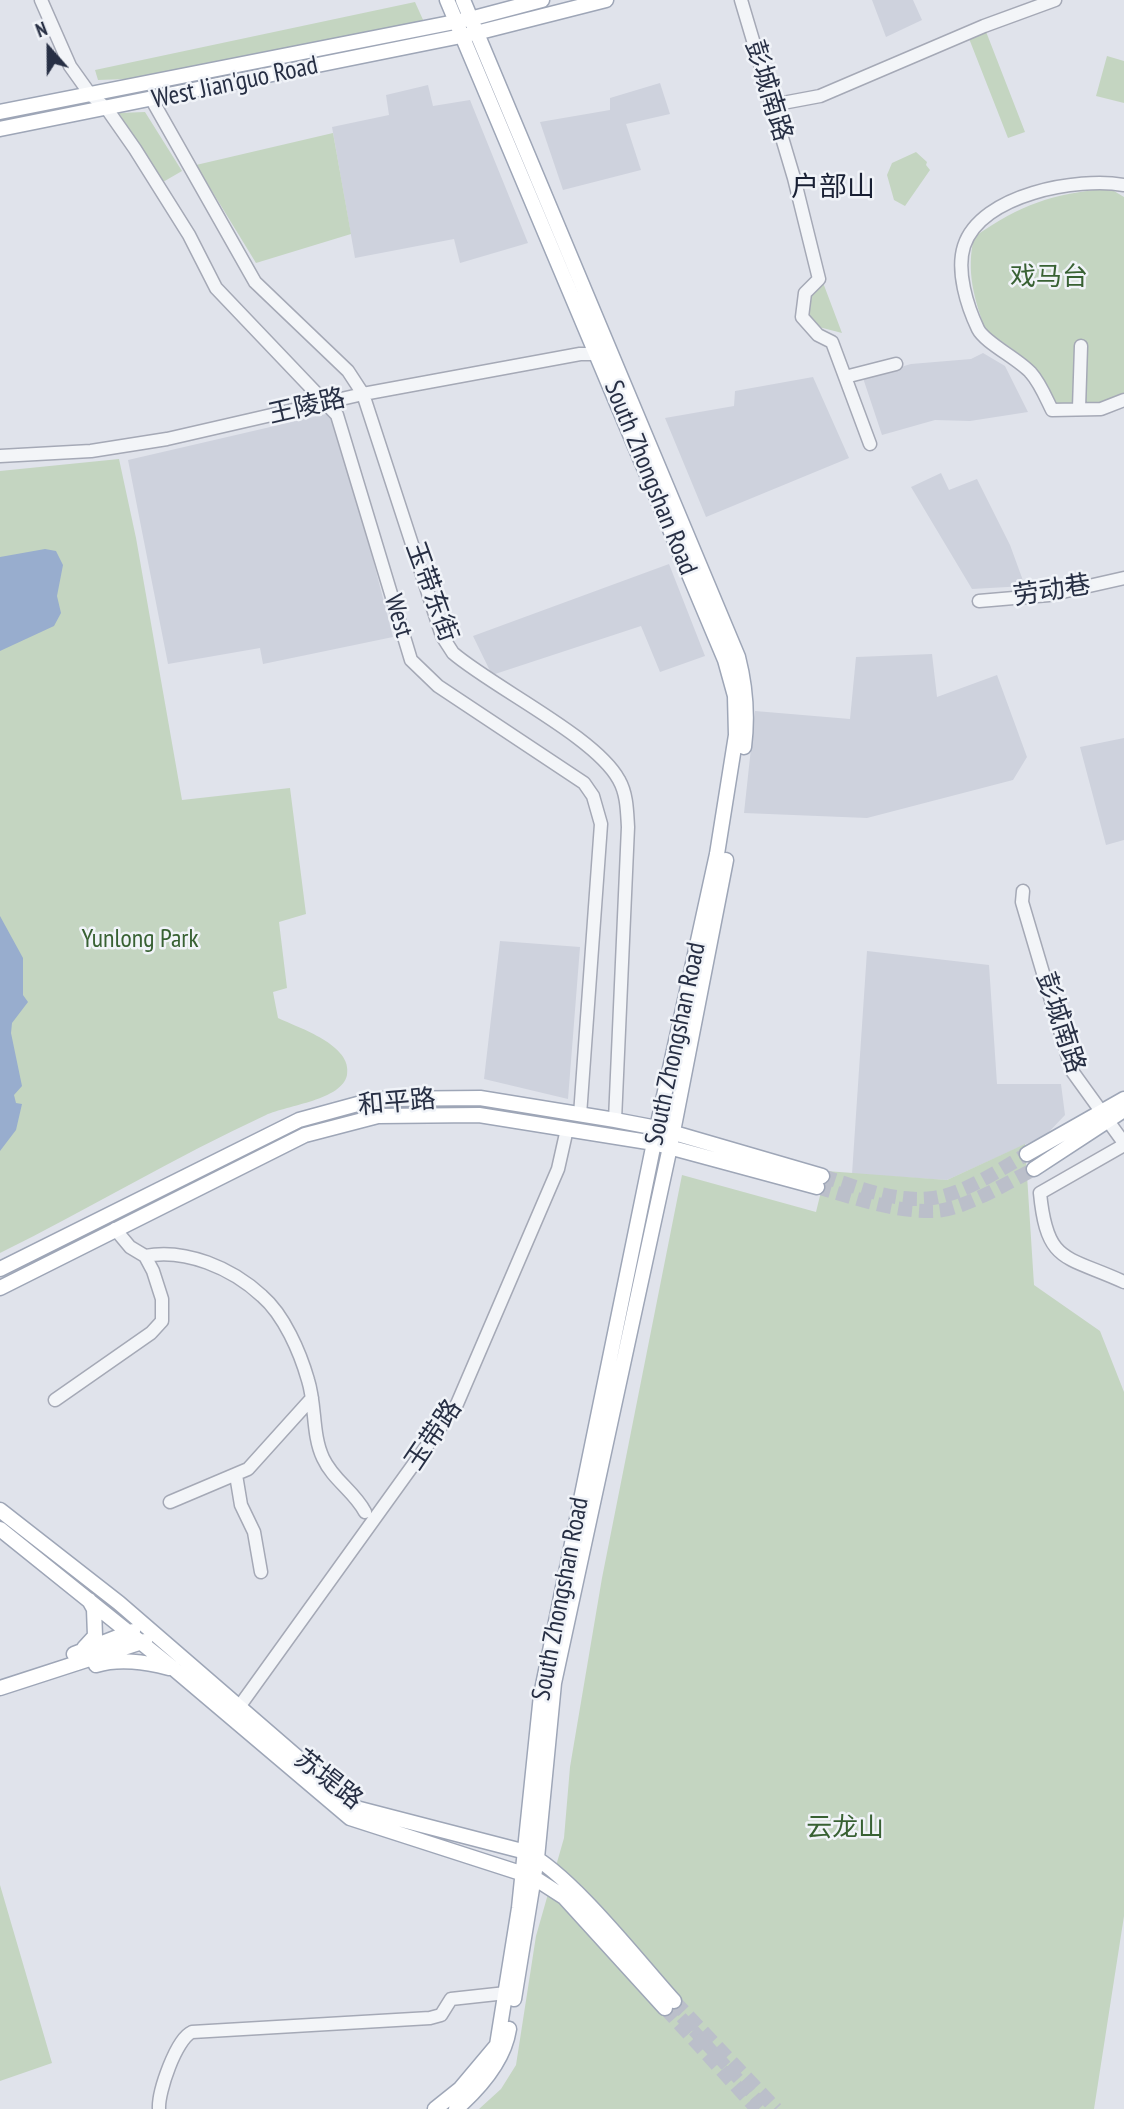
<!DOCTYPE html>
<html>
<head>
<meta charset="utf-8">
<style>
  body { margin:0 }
  #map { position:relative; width:1124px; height:2109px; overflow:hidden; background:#e0e3eb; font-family:"PT Sans Narrow",sans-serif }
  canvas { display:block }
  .north { position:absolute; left:14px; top:14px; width:70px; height:70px; -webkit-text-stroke:5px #f0f3f8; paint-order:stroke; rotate:339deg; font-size:19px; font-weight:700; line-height:28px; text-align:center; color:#272f44 }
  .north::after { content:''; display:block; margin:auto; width:24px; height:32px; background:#272f44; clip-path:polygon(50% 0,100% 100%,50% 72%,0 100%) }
</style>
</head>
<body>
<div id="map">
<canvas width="1124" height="2109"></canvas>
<div class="north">N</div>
</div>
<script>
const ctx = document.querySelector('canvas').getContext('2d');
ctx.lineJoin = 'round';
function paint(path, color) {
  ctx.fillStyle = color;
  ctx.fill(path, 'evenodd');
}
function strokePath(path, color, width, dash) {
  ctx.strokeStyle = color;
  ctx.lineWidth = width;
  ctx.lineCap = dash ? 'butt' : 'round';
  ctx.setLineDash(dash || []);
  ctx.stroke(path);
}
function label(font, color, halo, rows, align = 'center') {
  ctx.font = font + ' "PT Sans Narrow","Noto Sans SC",sans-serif';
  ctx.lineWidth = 5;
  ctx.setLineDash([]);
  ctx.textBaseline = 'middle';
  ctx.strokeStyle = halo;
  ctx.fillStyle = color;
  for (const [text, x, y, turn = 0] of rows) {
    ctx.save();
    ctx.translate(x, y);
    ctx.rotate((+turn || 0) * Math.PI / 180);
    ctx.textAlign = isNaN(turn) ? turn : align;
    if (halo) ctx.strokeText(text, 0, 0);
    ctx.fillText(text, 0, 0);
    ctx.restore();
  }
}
paint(new Path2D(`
  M872 0H913L922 20 886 37Z
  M660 83 670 114 626 124 641 170 563 190 540 122 610 110V98Z
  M428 85 433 106 470 100 528 243 460 263 454 239 355 258 332 127 389 115 386 95Z
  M983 353 1005 366 1028 412 970 421 935 420 882 435 863 378 911 364 971 359Z
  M813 377 849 458 706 517 665 418 734 406 735 391Z
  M335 412 393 637 263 664 260 648 168 664 128 460Z
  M941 473 949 490 977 479 1010 545 1025 586 972 589 911 487Z
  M669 564 705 656 660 672 641 626 492 675 473 636Z
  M932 654 937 697 997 675 1027 757 1013 780 867 818 744 813 755 711 850 719 856 657Z
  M1124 738V840L1106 845 1080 747Z
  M500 941 580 947 568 1099 484 1079Z
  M867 951 989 965 997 1084H1061L1065 1115 1046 1135 947 1180 852 1174Z`), '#ced2dd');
paint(new Path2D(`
  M415 2 424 22 154 78 98 80 95 70Z
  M985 29 1025 132 1008 138 968 36Z
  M1107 56 1124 61V103L1096 96Z
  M145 112 182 171 163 182 119 113Z
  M333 133 351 234 256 263 196 165Z
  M916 152 927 162 926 165 930 170 905 206 894 200 887 175 892 163Z
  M1109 188 1124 197V393L1097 404 1050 403C1035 367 1020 351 986 332 974 298 966 272 974 237 1023 203 1050 195 1109 188Z
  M822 280 842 333 815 326C804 306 807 297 822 280Z
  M119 459 136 538 182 800 290 788 306 914 279 922 287 988 273 992 278 1018C299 1028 353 1045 347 1075 342 1100 288 1105 266 1115 175 1157 89 1209 0 1253V471Z
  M1025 1144 1034 1285 1100 1331 1124 1392V1916L1094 2109H479L501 2089 516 2065 536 1936 564 1838 570 1767 602 1578 682 1175 816 1212 826 1171 947 1180Z
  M0 1885 52 2063 0 2081Z`), '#c4d5c1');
paint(new Path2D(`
  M45 549 56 551 63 565 57 596 61 613 54 626 0 651V557Z
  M0 916 23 958V995L28 1002 12 1023 11 1033 22 1086 14 1095 16 1103 22 1104 16 1130 0 1151Z`), '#98adce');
strokePath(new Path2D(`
  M669 2004 766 2109`), '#bbbfca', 12, [12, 6]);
strokePath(new Path2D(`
  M822 1176C857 1187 896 1203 933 1198 964 1194 1001 1169 1027 1154
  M817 1187C855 1198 894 1212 934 1211 961 1211 1009 1182 1034 1169
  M674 2001 776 2109
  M665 2008 757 2109`), '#bbbfca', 14, [14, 7]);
const minor = new Path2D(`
  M41 0 70 66 90 94 107 109 135 149 189 235 216 288 337 415 411 660 438 686 584 783 593 796 601 824 580 1115
  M741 0 794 178 819 279 805 293 802 317 818 335 832 342 870 444
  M152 100 255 282 348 371 363 394 442 636 453 653C494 688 596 737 619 780 627 794 627 811 628 827L615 1120
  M772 105 820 96 984 26 1055 0
  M1124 185C1078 177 981 194 964 246 956 271 967 306 978 329 985 343 1019 359 1031 373 1040 383 1046 398 1052 410L1101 409 1124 400
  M845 377 896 364
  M1079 408 1081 346
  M0 456 91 451 167 439 363 394 580 354H602
  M979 601 1049 595 1124 578
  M1023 891 1022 902 1072 1071 1124 1143
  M1124 1145 1040 1193C1047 1264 1065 1255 1124 1282
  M145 1256C185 1248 232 1268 262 1296 284 1315 300 1352 308 1380 316 1405 312 1435 323 1458 333 1480 354 1491 365 1512
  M55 1400 151 1333 162 1321V1299L153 1271 145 1256 130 1247 115 1229
  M236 1475 241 1505 254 1532 261 1572
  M170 1502 248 1469 312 1398
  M239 1707 457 1404 558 1169 567 1129
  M159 2109C158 2092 176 2039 192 2032L430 2018 441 2015 451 1999 506 1993`);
const major = new Path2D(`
  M463 0 738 657C746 688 748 715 744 747
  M0 112 470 19 542 0
  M0 129 476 33 606 0
  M1027 1154 1124 1099
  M1034 1169 1124 1110
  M0 1269 299 1120 376 1099 480 1098 615 1120 657 1128 822 1176
  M0 1288 305 1135 378 1116 479 1115 654 1143 817 1187
  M0 1510 119 1603 356 1808 526 1852C572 1876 637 1960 674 2001
  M0 1529 174 1669 350 1818 533 1877 564 1897 665 2008
  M84 1648 95 1636 94 1609 89 1600
  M74 1654 133 1631
  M96 1665C120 1658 145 1662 169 1668
  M0 1688 145 1641
  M514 1999 537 1858 554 1683 670 1147 726 860
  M435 2109 460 2089 497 2045 519 1908 541 1695 657 1128 717 854 736 735 735 696 725 660 447 0
  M456 2109C480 2088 504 2061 509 2029`);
strokePath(minor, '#a5a9b6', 15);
strokePath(major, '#9ea6b7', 17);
strokePath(minor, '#f3f5f8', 12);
strokePath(major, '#fff', 14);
label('26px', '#272f44', '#f0f3f8', [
  ["West Jian'guo Road",235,83,-12],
  ["彭城南路",768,91,73],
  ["王陵路",307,407,-13],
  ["South Zhongshan Road",650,478,68],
  ["劳动巷",1052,591,-9],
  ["玉带东街",431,592,70],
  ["West",398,616,73],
  ["彭城南路",1060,1023,72],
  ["South Zhongshan Road",676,1044,-78],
  ["和平路",397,1103,-5],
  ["玉带路",434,1435,-56],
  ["South Zhongshan Road",561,1599,-79],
  ["苏堤路",328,1780,38]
]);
label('26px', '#386133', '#f0f3f8', [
  ["戏马台",1049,278],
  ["Yunlong Park",140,940],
  ["云龙山",845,1829]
]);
label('28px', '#192034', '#f0f3f8', [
  ["户部山",833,188]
]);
</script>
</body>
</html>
